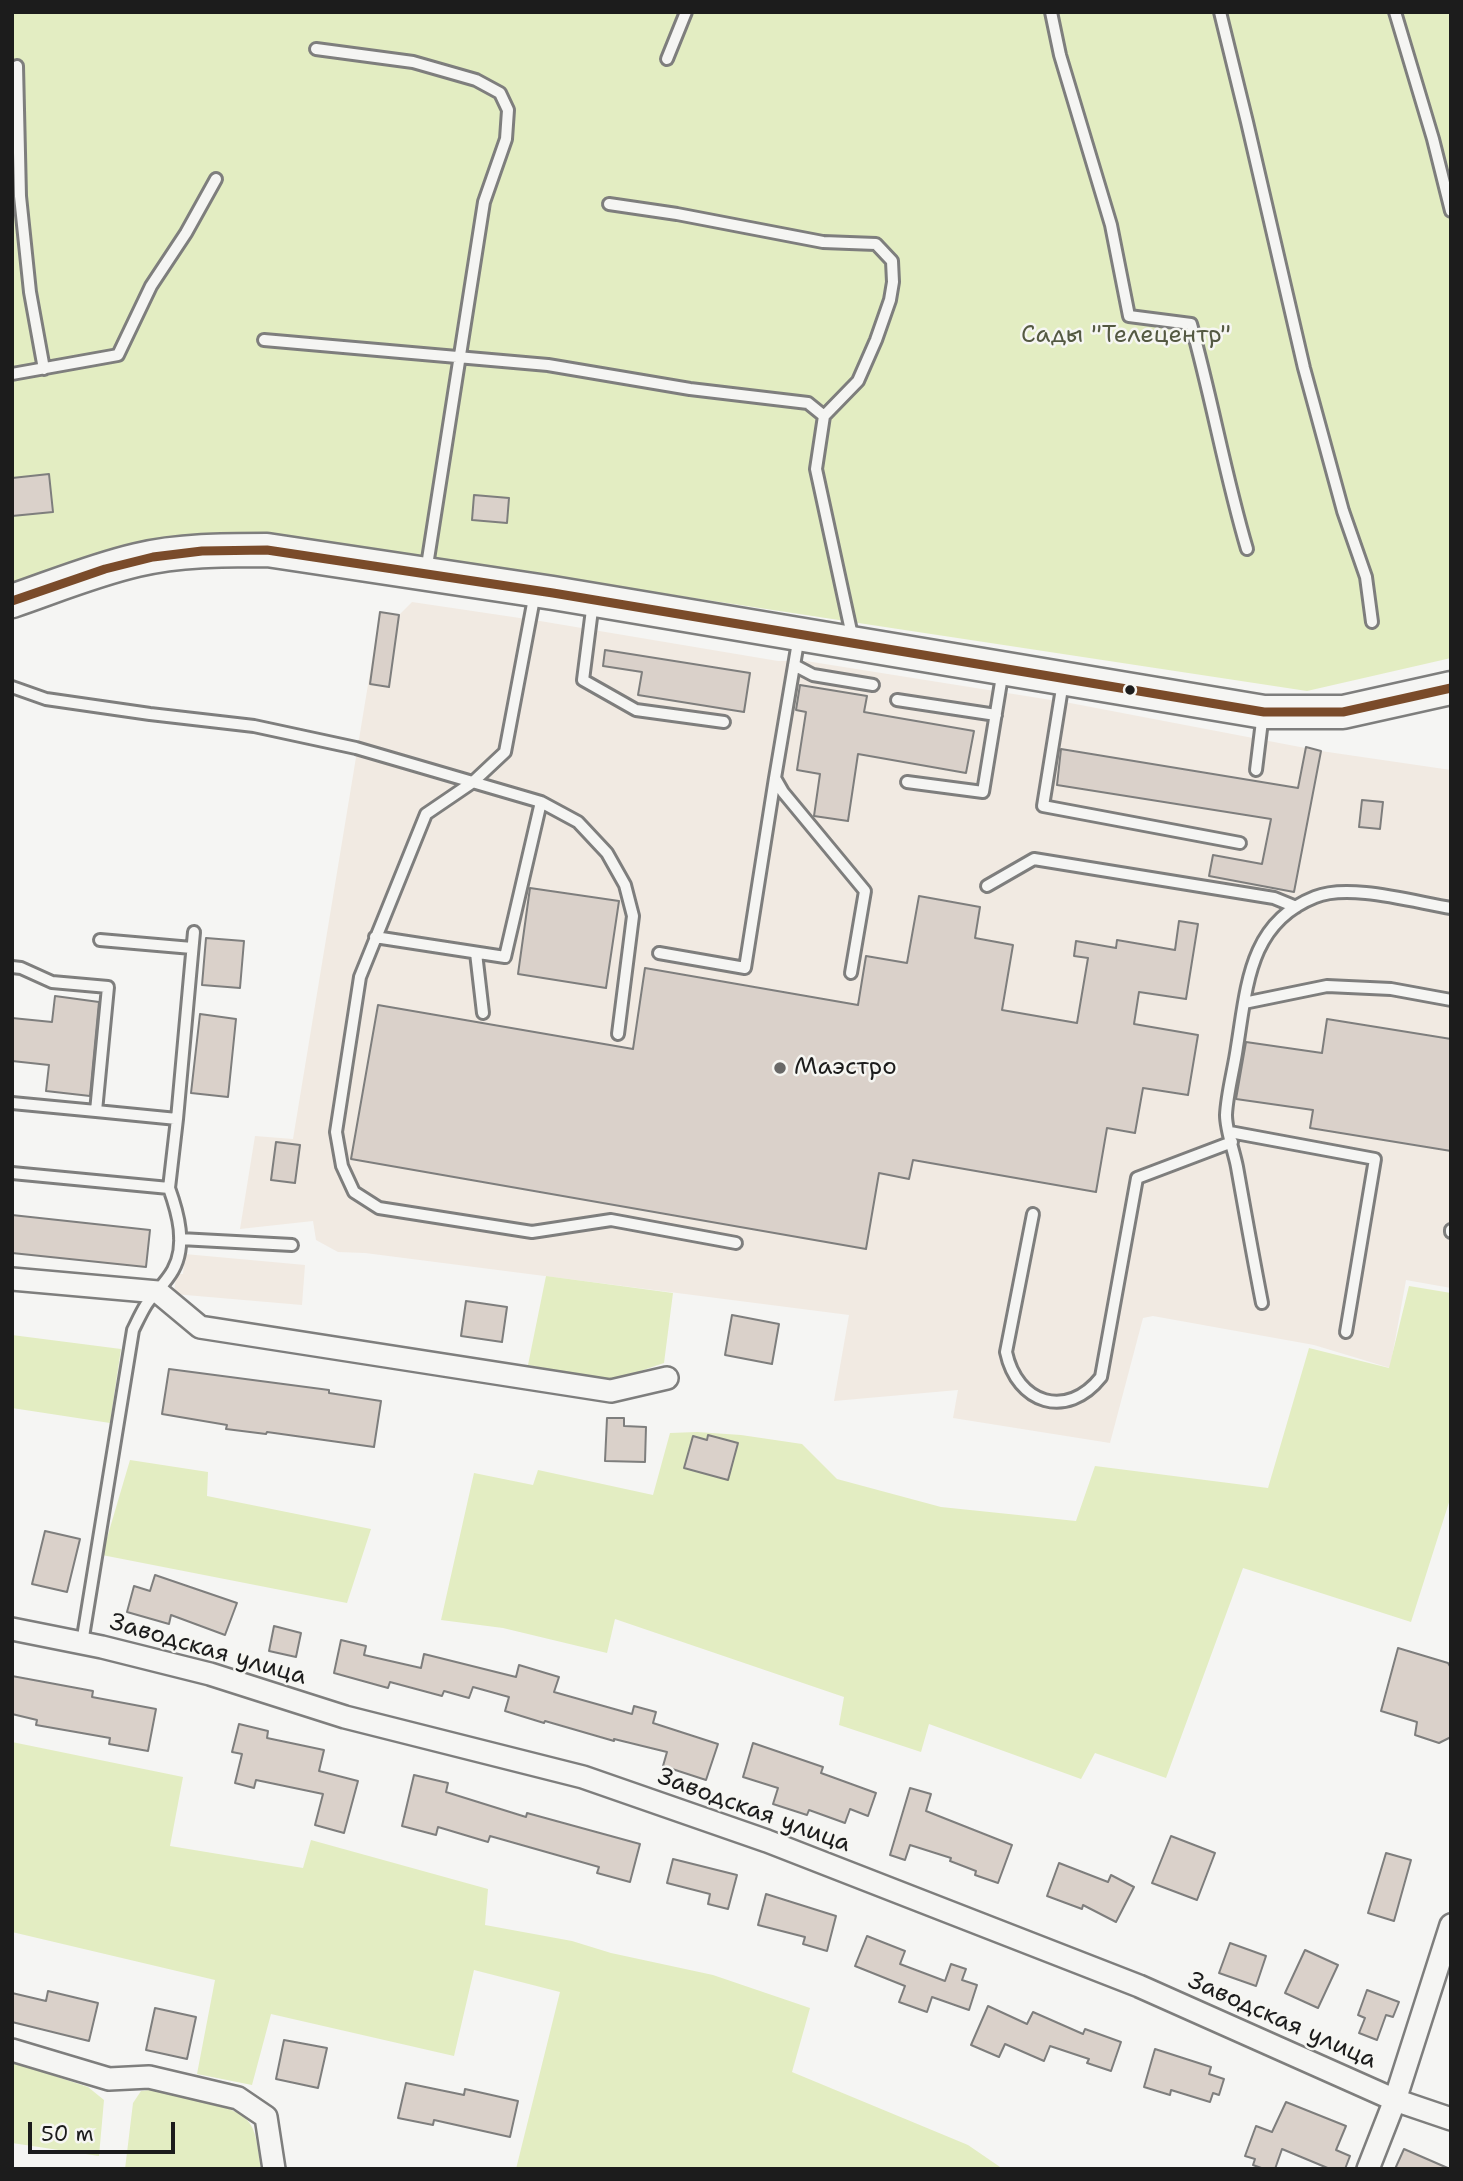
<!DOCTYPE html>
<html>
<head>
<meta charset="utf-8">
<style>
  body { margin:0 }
  #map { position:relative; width:1463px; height:2181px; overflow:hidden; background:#f5f5f3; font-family:"Shantell Sans",sans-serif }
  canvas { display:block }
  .frame { position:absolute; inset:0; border:14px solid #1c1c1c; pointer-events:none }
  .scale { position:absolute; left:28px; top:2122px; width:147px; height:32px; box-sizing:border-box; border:4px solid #1c1c1c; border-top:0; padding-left:9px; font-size:21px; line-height:24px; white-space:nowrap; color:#1c1c1c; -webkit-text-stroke:5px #f6f6f2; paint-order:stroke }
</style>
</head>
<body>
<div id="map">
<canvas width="1463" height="2181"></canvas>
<div class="frame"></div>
<div class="scale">50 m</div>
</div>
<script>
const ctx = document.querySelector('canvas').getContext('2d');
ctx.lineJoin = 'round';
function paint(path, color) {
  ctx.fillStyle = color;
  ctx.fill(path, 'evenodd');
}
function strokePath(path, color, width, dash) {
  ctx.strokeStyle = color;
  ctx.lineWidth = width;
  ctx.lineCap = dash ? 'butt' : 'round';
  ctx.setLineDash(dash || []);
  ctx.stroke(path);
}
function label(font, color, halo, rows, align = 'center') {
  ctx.font = font + ' "Shantell Sans",sans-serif';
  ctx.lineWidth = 5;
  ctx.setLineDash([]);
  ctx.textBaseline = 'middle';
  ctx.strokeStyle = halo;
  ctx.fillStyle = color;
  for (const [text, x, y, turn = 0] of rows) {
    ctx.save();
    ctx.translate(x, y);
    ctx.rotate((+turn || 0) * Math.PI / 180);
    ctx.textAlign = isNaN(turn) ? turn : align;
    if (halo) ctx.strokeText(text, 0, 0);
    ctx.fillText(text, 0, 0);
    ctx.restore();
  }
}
paint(new Path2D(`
  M412 602 540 621 778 661H806L1070 703 1321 751 1451 770V1288L1406 1280 1390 1368 1314 1345 1153 1316 1143 1318 1110 1443 953 1418 958 1390 834 1401 849 1315 365 1253 338 1252 316 1240 313 1221 240 1229 255 1136 293 1139 380 612 399 615Z
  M185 1254 305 1265 302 1305 174 1294 176 1274H183Z`), '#f1eae2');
paint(new Path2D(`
  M12 12H1451V658L1307 691 298 538 138 545 12 590Z
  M546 1276 673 1293 664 1363 611 1381 528 1365Z
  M1409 1286 1451 1293V1496L1411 1622 1243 1568 1166 1778 1095 1753 1081 1779 929 1724 921 1752 839 1725 844 1697 615 1619 607 1653 503 1628 441 1620 474 1473 533 1485 538 1470 653 1495 670 1433 697 1432 741 1435 802 1444 837 1479 941 1507 1076 1521 1095 1466 1268 1488 1309 1348 1389 1368Z
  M12 1335 121 1349 110 1423 12 1408Z
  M130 1460 208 1472 207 1496 371 1529 347 1603 102 1555Z
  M12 1742 183 1777 170 1846 303 1868 311 1840 488 1889 485 1925 572 1941 611 1953 713 1975 810 2008 792 2072 968 2145 1003 2169H516L560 1992 474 1970 454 2056 271 2014 252 2085 197 2074 215 1980 12 1932Z
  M12 2062 88 2087 104 2100 99 2156 12 2143Z
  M158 2089C179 2095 230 2104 245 2118 258 2129 258 2153 261 2169H125L133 2103 141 2091Z`), '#e3edc2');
const building = new Path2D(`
  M49 474 53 512 12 516V478Z
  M474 495 509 498 507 523 472 520Z
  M380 612 399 615 389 687 370 684Z
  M605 650 750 673 744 712 638 695 642 672 603 666Z
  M800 685 867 696 864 712 974 731 966 773 858 754 848 821 814 816 820 774 797 770 806 712 796 710Z
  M1306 747 1321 751 1294 892 1209 876 1213 855 1262 864 1271 819 1057 785 1061 749 1298 788Z
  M1362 800 1383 802 1380 829 1359 827Z
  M530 888 619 901 606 988 518 974Z
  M919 896 980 907 975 938 1013 945 1002 1010 1077 1023 1088 958 1074 956 1076 941 1116 948 1117 940 1175 950 1179 921 1198 924 1186 999 1139 992 1134 1024 1198 1035 1188 1095 1143 1088 1135 1133 1107 1128 1096 1192 913 1160 909 1179 879 1173 866 1249 351 1159 378 1005 633 1049 645 968 858 1005 866 956 907 963Z
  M206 938 244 941 240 988 202 985Z
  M55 996 99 1002 90 1096 46 1091 49 1065 12 1061V1018L52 1022Z
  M200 1014 236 1019 228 1097 191 1093Z
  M1327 1019 1451 1039V1151L1310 1128 1313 1110 1236 1099 1246 1042 1322 1053Z
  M276 1142 300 1145 295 1183 271 1180Z
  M12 1215 150 1230 146 1267 12 1253Z
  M466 1301 507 1307 502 1342 461 1336Z
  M732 1315 779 1324 772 1364 725 1355Z
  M169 1369 329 1390V1393L381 1401 374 1447 267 1432 266 1434 226 1429 227 1425 162 1414Z
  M607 1418H624V1426L646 1427 645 1462 605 1461Z
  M708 1435 738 1443 728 1480 684 1468 693 1436 707 1440Z
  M45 1531 80 1539 67 1592 32 1584Z
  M155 1575 237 1603 225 1635 171 1615 169 1624 127 1612 134 1586 150 1591Z
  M274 1626 301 1633 296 1657 269 1651Z
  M341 1640 366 1646 364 1655 421 1668 424 1654 516 1677 519 1665 559 1677 554 1692 632 1714 634 1706 656 1712 653 1723 718 1744 706 1780 663 1766 667 1752 614 1739V1741L545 1721 544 1723 505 1711 509 1697 473 1687 469 1698 444 1691 442 1696 390 1682 388 1688 334 1673Z
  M1398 1648 1448 1663 1451 1668V1737L1439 1743 1415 1735 1417 1722 1381 1711Z
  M12 1676 93 1691 92 1697 156 1709 148 1751 109 1744 110 1738 36 1725 37 1720 12 1714Z
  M239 1724 268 1731 267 1738 324 1750 319 1771 358 1781 344 1833 315 1825 323 1794 256 1780 254 1788 235 1783 242 1754 232 1752Z
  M753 1743 823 1767 821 1773 876 1793 868 1816 850 1809 845 1823 809 1810 807 1815 773 1804 778 1788 743 1777Z
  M414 1775 448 1783 446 1792 526 1817 527 1813 640 1844 630 1882 597 1873 599 1867 490 1836 488 1842 438 1827 436 1835 402 1826Z
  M910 1788 931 1794 926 1811 1012 1845 998 1883 975 1875 976 1871 950 1861 951 1858 910 1845 905 1860 890 1855Z
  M1171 1836 1215 1853 1197 1900 1152 1883Z
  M1386 1853 1411 1860 1394 1921 1368 1913Z
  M673 1859 737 1875 728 1909 708 1904 710 1894 667 1883Z
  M1059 1863 1108 1882 1111 1875 1134 1887 1116 1922 1083 1905 1082 1909 1047 1896Z
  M766 1894 836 1916 827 1951 803 1944 805 1937 758 1925Z
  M867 1936 905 1951 900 1964 945 1981 951 1964 966 1969 962 1980 977 1985 969 2010 932 1997 927 2012 899 2002 905 1986 855 1966Z
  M1230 1943 1266 1956 1256 1986 1219 1973Z
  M1305 1950 1338 1965 1318 2008 1285 1993Z
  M1367 1990 1399 2002 1393 2017 1386 2015 1377 2040 1359 2033 1365 2018 1358 2015Z
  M48 1991 98 2003 89 2041 12 2022V1993L46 2001Z
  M988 2006 1027 2024 1033 2012 1083 2034 1085 2029 1121 2042 1111 2071 1087 2063 1089 2059 1050 2046 1044 2061 1005 2044 999 2057 971 2045Z
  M155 2008 196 2017 187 2059 146 2050Z
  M284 2040 327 2048 318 2088 276 2079Z
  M1155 2049 1211 2067 1209 2074 1224 2079 1219 2095 1213 2093 1210 2102 1171 2090 1170 2095 1144 2087Z
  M406 2083 464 2095 465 2089 518 2101 510 2137 434 2120 433 2125 398 2118Z
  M1286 2102 1346 2126 1336 2150 1350 2156 1345 2169H1330L1282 2149 1275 2169H1264L1253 2165 1255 2159 1245 2156 1256 2126 1272 2132Z
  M1404 2149 1450 2169H1395Z`);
paint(building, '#dad1ca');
strokePath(building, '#7e7e7d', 2);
const lane = new Path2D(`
  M1051 12 1060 55 1111 225 1129 316 1191 324C1212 399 1225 475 1247 549
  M1220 12 1247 122 1304 368 1343 511 1366 577 1372 622
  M1395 12 1433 139 1451 211
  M316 49 413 62 476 80 500 93 508 110 506 139 484 202 426 572
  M667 59 686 12
  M17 66 20 196 30 292 44 369
  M609 204 677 214 823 242 876 244 892 261 893 282 890 300 876 340 858 381 824 416 816 469 853 640
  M264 340 548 365 690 389 808 403 824 416
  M12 374 118 355 151 286 186 233 216 179
  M535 593 505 752 473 782 426 814 360 977 336 1132 342 1166 354 1192 379 1208 532 1232 611 1220 736 1243
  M593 602 583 680 636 710 724 722
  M799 636 775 778 783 792 865 891 851 973
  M794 665 813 675 873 685
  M1063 682 1043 806 1240 843
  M12 687 46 699 150 714 254 726 356 748 541 802 578 822 607 853 625 885 633 916 618 1034
  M897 700 996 715
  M1256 770 1263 713
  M907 782 983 792 1003 670
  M987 886 1034 859 1274 898 1296 907
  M375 937 505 957 541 802
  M100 940 192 948
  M476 953 483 1013
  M659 953 745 968 775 778
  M12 967 21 968 52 982 108 987 96 1111 12 1103
  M1244 1003 1327 986 1391 989 1451 1000
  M96 1111 177 1119 169 1188
  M177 1119 194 932
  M1230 1132 1375 1159 1346 1332
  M12 1173 169 1188C178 1213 187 1245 173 1270 166 1283 154 1293 146 1305 141 1313 137 1322 133 1330L82 1643
  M1033 1214 1006 1352C1017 1404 1067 1420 1101 1377L1137 1178 1232 1142
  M1451 1230V1232
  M180 1239 292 1245
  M1262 1303C1253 1257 1245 1212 1237 1167 1234 1151 1226 1131 1226 1115 1227 1093 1234 1069 1237 1047 1247 986 1249 923 1315 897 1349 883 1414 902 1451 908`);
const street = new Path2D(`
  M12 1279 158 1292 200 1327 611 1391 667 1378
  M12 1629 102 1647 210 1674 345 1717 583 1777 767 1841 1139 1986 1395 2100 1451 2119
  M12 2050 109 2079 149 2077 238 2098 266 2117 274 2169
  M1368 2169 1395 2100 1451 1925`);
const secondary = new Path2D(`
  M12 601C53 587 94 570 137 560 179 550 224 550 267 550L553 593 1264 712H1343L1451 688`);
strokePath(lane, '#7e7e7d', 16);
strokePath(street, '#7e7e7d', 26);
strokePath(secondary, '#7e7e7d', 37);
strokePath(lane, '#f5f5f3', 10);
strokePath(street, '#f5f5f3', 21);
strokePath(secondary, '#f5f5f3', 32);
strokePath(new Path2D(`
  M12 601 105 569 153 557 202 551 267 550 553 593 1264 712H1343L1451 688`), '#7a4b2a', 9);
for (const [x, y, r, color] of [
  [1130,690,6,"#1c1c1c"],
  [780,1068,7,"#686867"]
]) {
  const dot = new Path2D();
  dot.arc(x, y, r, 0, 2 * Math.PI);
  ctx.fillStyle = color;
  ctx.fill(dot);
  strokePath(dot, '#f6f6f2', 2.5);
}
label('24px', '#545942', '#f6f6f2', [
  ["Сады \"Телецентр\"",1126,336]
]);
label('24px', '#1c1c1c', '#f6f6f2', [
  ["Маэстро",794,1068]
], 'left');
label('24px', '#1c1c1c', '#f6f6f2', [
  ["Заводская улица",208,1650,16],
  ["Заводская улица",754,1811,20],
  ["Заводская улица",1282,2021,24]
]);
</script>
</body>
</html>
